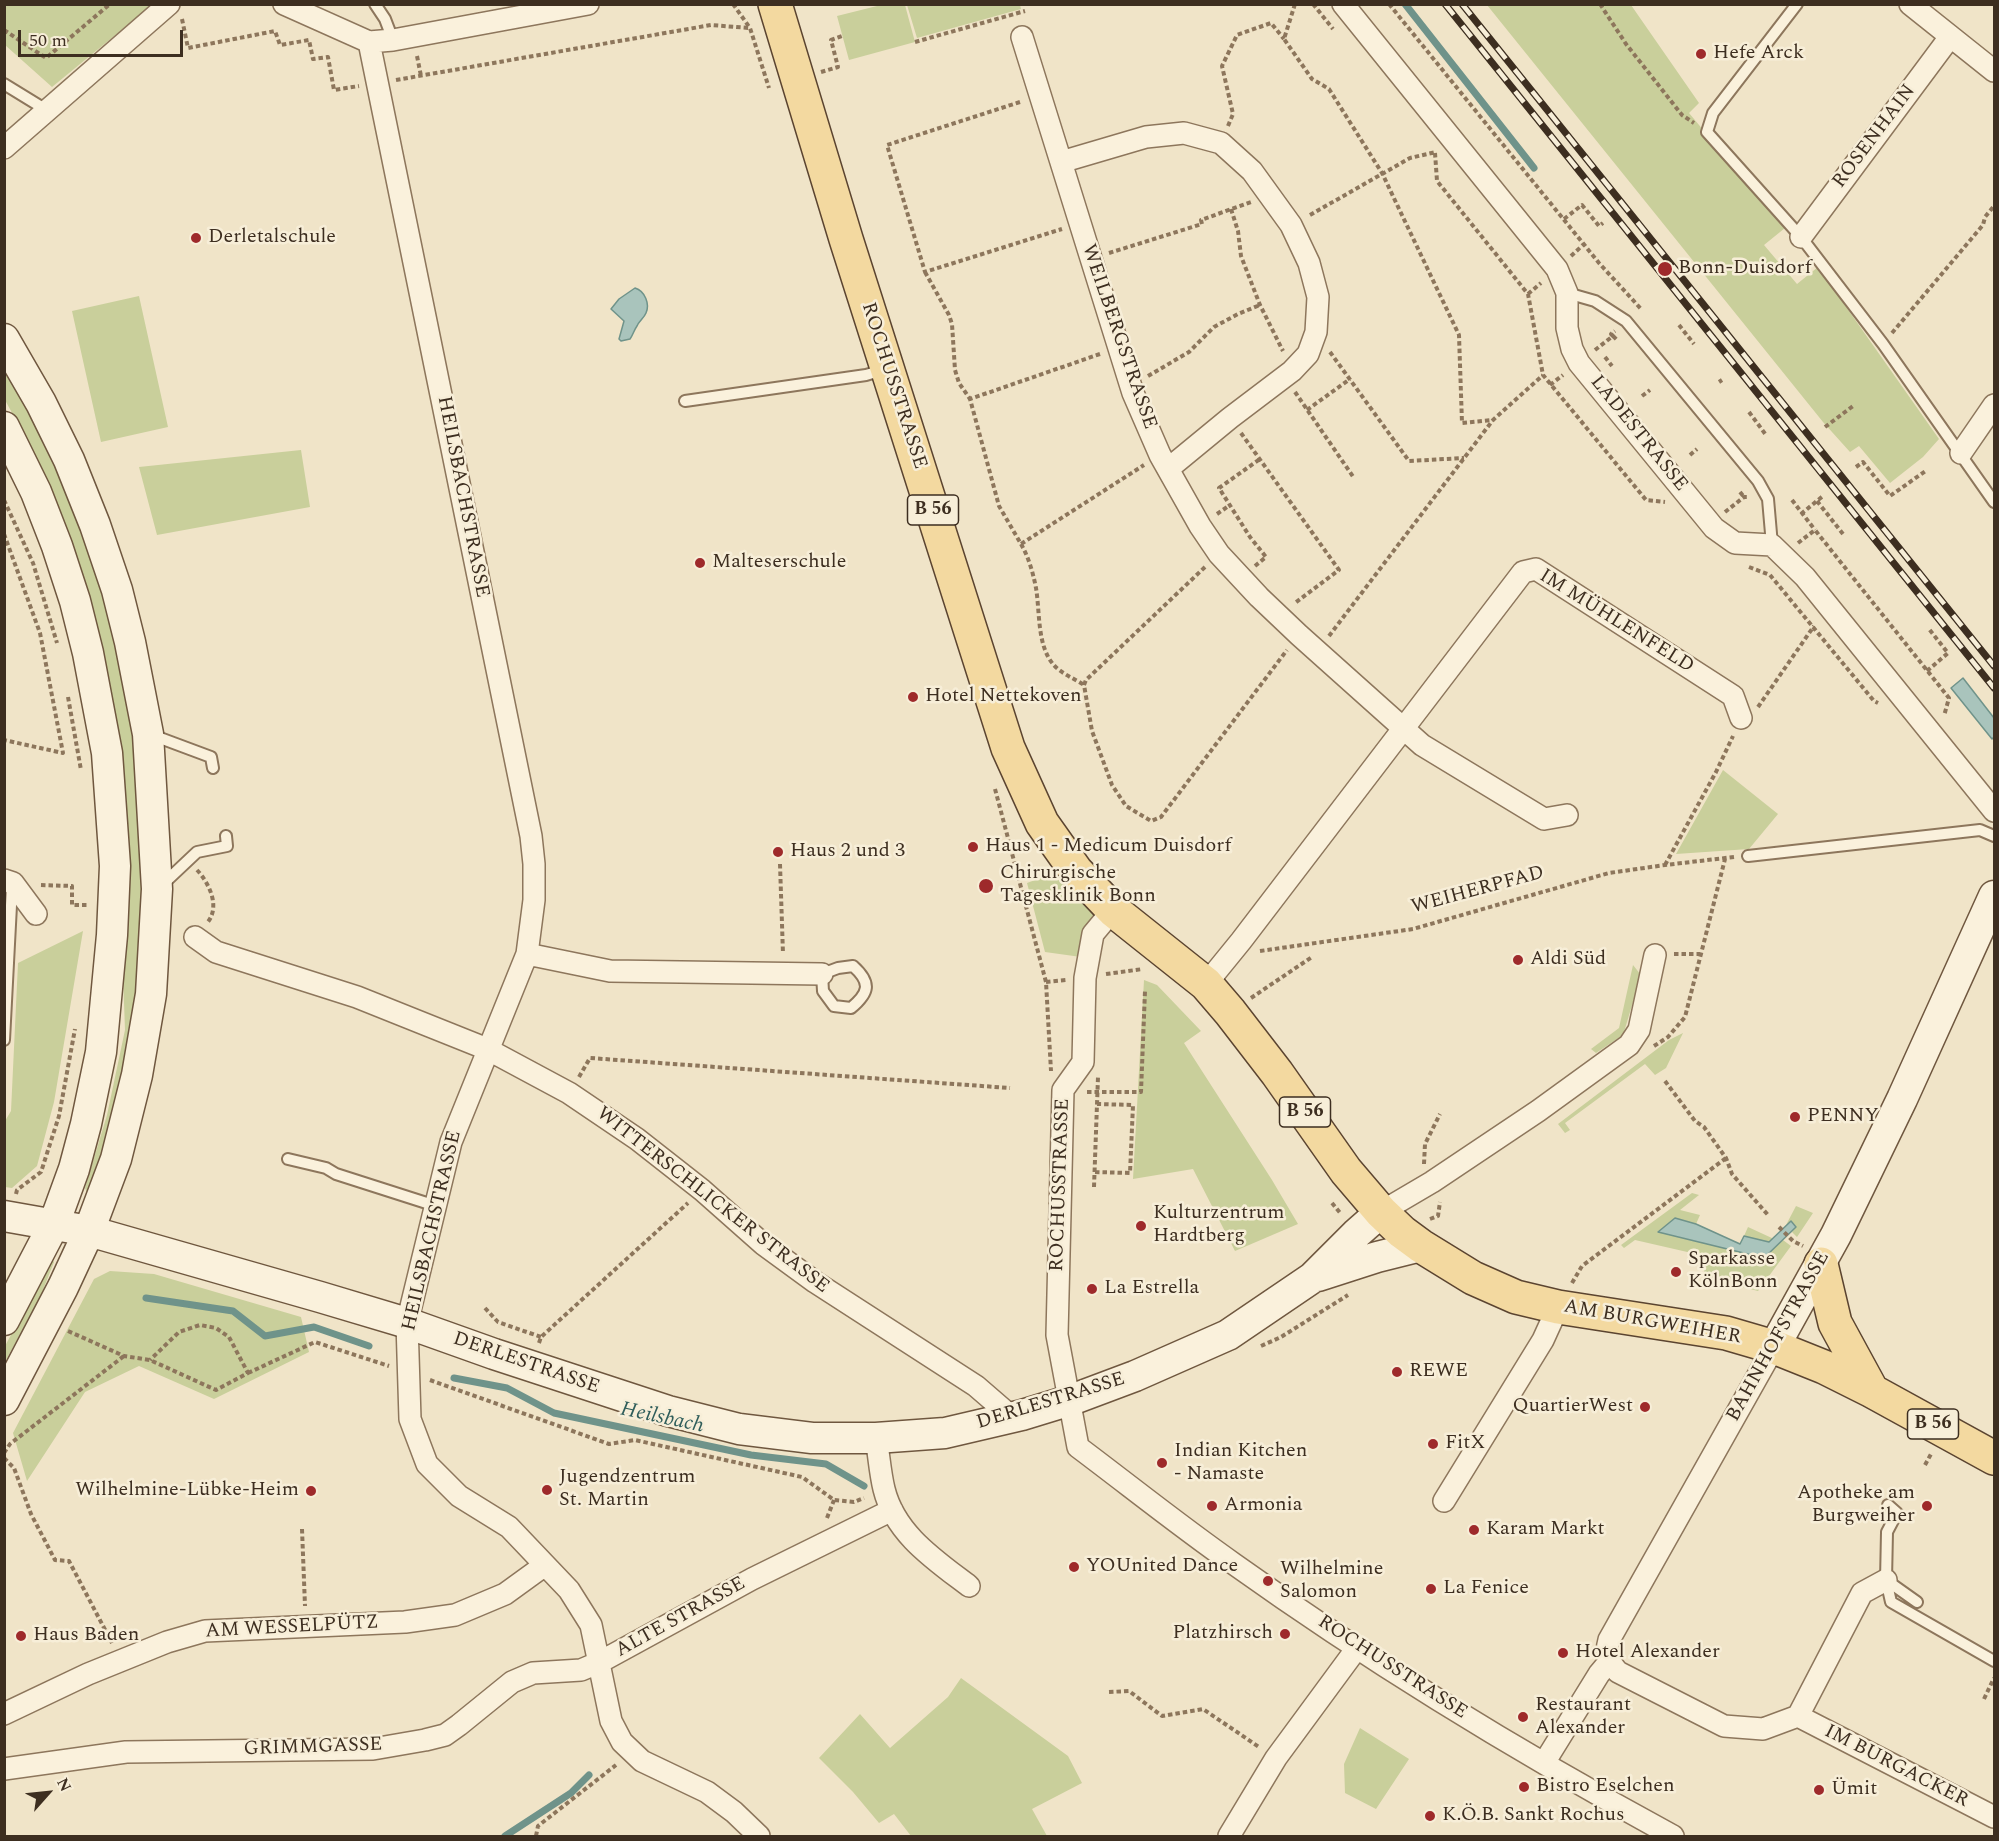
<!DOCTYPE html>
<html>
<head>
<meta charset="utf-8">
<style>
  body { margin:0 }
  #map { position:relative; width:1999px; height:1841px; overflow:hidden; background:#f0e4c8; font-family:Spectral,serif }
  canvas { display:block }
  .frame { position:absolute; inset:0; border:6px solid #3d2e20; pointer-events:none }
  .north { position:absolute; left:18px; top:1763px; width:60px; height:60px; -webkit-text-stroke:4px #f7eed8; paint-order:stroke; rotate:63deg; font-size:16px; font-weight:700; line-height:24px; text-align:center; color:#3d2e20 }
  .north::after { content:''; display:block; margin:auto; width:21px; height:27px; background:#3d2e20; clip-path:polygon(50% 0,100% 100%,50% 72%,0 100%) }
  .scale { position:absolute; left:18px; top:30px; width:165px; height:27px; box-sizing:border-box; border:3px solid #3d2e20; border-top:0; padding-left:8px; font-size:18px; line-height:21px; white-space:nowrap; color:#3d2e20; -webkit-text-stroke:4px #f7eed8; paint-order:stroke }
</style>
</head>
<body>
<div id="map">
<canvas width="1999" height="1841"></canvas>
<div class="frame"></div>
<div class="north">N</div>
<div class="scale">50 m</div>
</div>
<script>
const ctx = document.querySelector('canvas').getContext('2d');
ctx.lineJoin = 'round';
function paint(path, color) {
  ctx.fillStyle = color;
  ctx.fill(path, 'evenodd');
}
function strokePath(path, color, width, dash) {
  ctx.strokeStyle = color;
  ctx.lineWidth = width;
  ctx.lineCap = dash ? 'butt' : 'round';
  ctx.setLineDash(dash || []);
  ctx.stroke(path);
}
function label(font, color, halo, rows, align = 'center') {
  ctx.font = font + ' Spectral,serif';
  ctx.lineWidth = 5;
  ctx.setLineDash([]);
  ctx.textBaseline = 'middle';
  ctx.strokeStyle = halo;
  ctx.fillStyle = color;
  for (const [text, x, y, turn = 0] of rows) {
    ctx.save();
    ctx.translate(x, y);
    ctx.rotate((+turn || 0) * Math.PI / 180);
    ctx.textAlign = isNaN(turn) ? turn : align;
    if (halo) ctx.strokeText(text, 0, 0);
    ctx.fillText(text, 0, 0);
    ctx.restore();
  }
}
paint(new Path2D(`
  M5 4H152V5L52 87 5 45Z
  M881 5H905L915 42 849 60 837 16Z
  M1020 5 1021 9 917 38 907 5Z
  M1487 5H1631L1699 103 1689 113 1785 228 1764 245 1797 284 1818 267 1939 439 1923 457 1890 483 1859 446 1850 452 1823 422Z
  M139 296 168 427 101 442 72 311Z
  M4 363 48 445 96 567 128 694 140 783 143 924 134 1015 109 1135 87 1193 85 1188 107 1115 125 1030 123 976 126 864 17 422 5 400Z
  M301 450 310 507 157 535 139 467Z
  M1723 770 1778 814 1749 849 1676 854Z
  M1065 869 1102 913 1081 957 1045 952 1027 883Z
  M83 931 54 1102 37 1166 12 1188 5 1187V1121L11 1111 18 963Z
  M1633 965 1641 975 1624 1032 1620 1037 1596 1053 1591 1049 1619 1028Z
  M1144 980 1157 985 1201 1031 1184 1043 1272 1180 1298 1224 1235 1251 1193 1169 1133 1179Z
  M1683 1033 1666 1068 1655 1075 1645 1064 1565 1123 1570 1130 1565 1133 1558 1124 1669 1040Z
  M1692 1193 1699 1195 1680 1210 1700 1215 1696 1224 1675 1218 1659 1232 1764 1258 1783 1240 1791 1246 1758 1291 1707 1278 1701 1264 1694 1260 1696 1254 1635 1240 1624 1248 1621 1245Z
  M1796 1206 1813 1213 1797 1237 1792 1232 1796 1226 1791 1221 1786 1225Z
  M1748 1227 1774 1239 1769 1242 1744 1236Z
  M52 1259 54 1262 41 1295 5 1362V1346Z
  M110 1271 154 1274 301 1317 309 1352 214 1399 139 1366 85 1392 27 1481 13 1433 94 1279Z
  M961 1678 1068 1756 1082 1783 1032 1809 1047 1836H911L894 1814 879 1823 853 1792 819 1758 860 1714 890 1748 948 1697Z
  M1360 1728 1409 1759 1376 1809 1345 1793 1344 1764Z`), '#c9cf9b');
const water = new Path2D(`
  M635 288C645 291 650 304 646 313 644 318 639 321 637 326 634 330 633 335 630 339L621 341 619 339 624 321 611 309 619 299Z
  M1963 678 1994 718V737L1992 739 1951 688Z
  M1675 1218 1696 1224 1740 1244 1744 1236 1769 1242 1791 1221 1796 1227 1764 1258 1658 1232Z`);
paint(water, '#a9c4bc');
strokePath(water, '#6f938a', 1.5);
strokePath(new Path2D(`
  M1405 4 1534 168
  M146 1298 233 1311 265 1336 314 1327 369 1346
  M454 1378 507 1388 554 1413 751 1455 826 1464 864 1486
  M505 1836 571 1793 589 1775`), '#6f938a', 7);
const lane = new Path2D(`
  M375 4 385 19 393 40
  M1797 4 1713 113 1707 132 1801 237 1883 344 1994 502
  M4 84 48 111
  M1567 293 1595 301 1626 321 1758 481 1768 499 1772 545
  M685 401 866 375 883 370
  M152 735 211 757 213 768
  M1748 856 1980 830 1994 836
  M162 885 197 852 227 846 226 836
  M853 966C872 983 869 993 851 1008L834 1006 823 991 822 974 838 968Z
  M4 1040 12 886
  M288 1159 326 1168 336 1174 436 1206
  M1888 1505 1897 1513 1887 1532 1886 1580 1891 1602 1994 1661
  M1886 1580 1917 1602`);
const street = new Path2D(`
  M284 4 369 42 393 40 588 4
  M1343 4 1557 269 1567 293V328L1572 349 1579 363 1714 528 1735 543 1772 545 1805 577 1994 811
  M1910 4 1994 71
  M1022 37 1133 393 1160 455 1200 526 1219 554 1259 597 1299 635 1422 745 1544 819 1567 815
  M369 42 531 836 534 864V900L527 954 451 1142 407 1323 410 1419 427 1464 459 1496 509 1527 569 1590 591 1625 611 1721 622 1742 642 1761 707 1792 734 1812 759 1836
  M4 148 169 4
  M1061 162 1146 137 1184 133 1221 143 1252 171 1291 225 1309 263 1318 297 1316 332 1308 354 1292 371 1230 418 1168 469
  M1801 237 1950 37
  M1961 453 1994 405
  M4 880 13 883 36 914
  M1113 910 1093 934 1085 978 1083 1062 1063 1090 1057 1335 1078 1447C1130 1486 1181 1527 1234 1564 1374 1664 1522 1754 1673 1836
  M195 937 216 952 357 997 487 1049 569 1093 637 1139 702 1190 763 1244 815 1282 976 1386 1013 1418
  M527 954 610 971 822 974
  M1206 984 1241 941 1523 572 1536 569 1733 696 1741 718
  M1381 1212 1432 1182 1538 1111 1629 1045 1639 1030 1655 955
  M1774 1347 1609 1640C1605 1654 1608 1661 1618 1672L1724 1726 1763 1729 1798 1716 1994 1817
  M876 1438C879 1455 880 1473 884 1489 895 1534 935 1560 969 1586
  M1444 1501 1543 1340 1558 1307
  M4 1714 88 1674 167 1642 205 1631 405 1622 455 1615 505 1594 545 1565
  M1798 1716 1862 1593 1886 1580
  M1544 1763 1599 1674 1609 1662
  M4 1769 126 1752 373 1749 425 1740 445 1735 459 1725 512 1682 533 1673 581 1670 600 1662 752 1579 892 1510
  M1229 1836 1276 1758 1357 1648`);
const secondary = new Path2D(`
  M4 339 41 403 69 460 95 525 117 590 130 642 148 734 157 889 151 994 137 1075 116 1159 89 1231 63 1287 4 1400
  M4 427 36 492 57 546 75 601 88 653 107 753 115 866 112 935 101 1052 86 1124 74 1169 54 1224 4 1320
  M4 1216 89 1231 320 1297 407 1323 494 1354 668 1411 739 1429 812 1438H876L945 1433 1022 1415 1071 1400 1135 1376 1228 1335 1312 1278 1356 1234 1381 1212
  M1318 1276 1377 1257 1421 1246
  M1774 1347 1836 1235 1902 1099 1994 896`);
const primary = new Path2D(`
  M775 4 846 239 1008 748 1042 823 1076 871 1113 910 1206 984 1230 1012 1277 1073 1346 1171 1381 1212 1402 1232 1421 1246 1473 1278 1516 1297 1558 1307 1726 1333 1774 1347 1824 1367 1872 1391 1994 1458
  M1821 1264 1835 1323 1872 1391`);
strokePath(lane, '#8d765c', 14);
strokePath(street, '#8d765c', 24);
strokePath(secondary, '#6f573f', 33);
strokePath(primary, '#5b4430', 36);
strokePath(new Path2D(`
  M733 4 750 28 769 88
  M1295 4 1284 39 1312 79 1329 89 1382 173 1459 335 1462 423 1493 420
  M1313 4 1333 29
  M1389 4 1599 263 1642 310
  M1600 4 1626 44 1682 115 1694 123
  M182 19 188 48 275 31 280 45 309 40 313 59 328 57 334 90 359 86
  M4 30 46 58 110 4
  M915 42 1025 11
  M417 56 421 76
  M821 72 838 67 831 40 842 36
  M396 80 711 25 749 28
  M1020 102 887 145 925 272 1062 229
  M1228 126 1233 114 1222 66 1237 35 1271 23 1284 39
  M1435 153 1437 181 1528 294 1543 375 1646 500 1665 502
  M1231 209 1238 231 1241 256 1260 305 1283 351
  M1310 215 1410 158 1436 152
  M1564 219 1582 205 1599 226 1603 223
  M1109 253 1202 224 1201 220 1251 202
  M1571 256 1584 244
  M925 272 949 315 952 324 955 370 959 383 970 399
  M1528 294 1541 283
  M1679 325 1694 344
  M1892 333 1983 225 1985 217 1994 206
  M1613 336 1618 341
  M1595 350 1613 336 1611 334 1615 331
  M1330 352 1409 461 1464 458
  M1100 354 970 399 999 506 1021 544 1144 465
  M1605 357 1612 366
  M1148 376 1189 352 1214 327 1238 314 1260 305
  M1719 382 1722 380
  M1550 385 1563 375
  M1295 392 1354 478
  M1642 396 1650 390
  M1307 410 1350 379
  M1749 412 1766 435
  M1825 427 1853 406
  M1241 433 1339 570 1295 603
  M1690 455 1697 449
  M1856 467 1863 462 1890 496 1927 470
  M1740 492 1744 497
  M4 500 33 563 57 643
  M1792 500 1815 530
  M1817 501 1843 534
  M1725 512 1744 497H1749
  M1217 514 1230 505
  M1801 514 1823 496
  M4 534 40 633 63 753 4 740
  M1798 543 1815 530 1949 698 1944 716
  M1021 544C1029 558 1033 573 1036 588 1040 612 1037 645 1053 664 1060 673 1075 679 1084 685
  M1255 566 1266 557 1250 537 1219 488 1260 459
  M1205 567 1086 680 1084 685 1092 731 1112 785 1126 806 1151 821 1161 817 1287 650
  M1749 567 1770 575 1874 701 1878 703
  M1329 636 1493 420 1543 375
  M1927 671 1948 653 1929 629
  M68 697 81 770
  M1758 707 1814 626
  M995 789 1046 982 1051 1071
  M780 864 783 954
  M1665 865 1716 772 1733 736
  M197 870C209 883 221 907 207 923
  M41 885 72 886V905H89
  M1260 951 1413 929 1609 873 1665 865 1734 857
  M1674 954H1700
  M1106 974 1143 969
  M1046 982 1066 980
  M1251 998 1312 957
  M1654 1046 1668 1037 1685 1017 1725 859
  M579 1077 590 1058 1010 1088
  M1665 1081 1695 1121 1704 1127 1726 1158 1732 1174 1768 1215
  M1087 1092H1141L1145 991
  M1424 1164 1425 1144 1440 1114
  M1095 1172 1130 1173 1133 1105 1097 1104
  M1094 1187 1098 1077
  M16 1194 17 1190 41 1172 59 1116 75 1029
  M1332 1203 1341 1214
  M1430 1219 1438 1216 1440 1202
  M1779 1227 1793 1241 1803 1246
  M1572 1283 1582 1266 1726 1158
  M485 1308 498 1322 541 1337
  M68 1331 124 1356 150 1360 216 1390 248 1373 229 1337 216 1328 200 1325 179 1332 150 1360
  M539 1343 541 1337 688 1203
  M1261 1346 1281 1337 1348 1295
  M248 1373 315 1342 389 1366
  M430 1380 609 1444 635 1440 802 1477 834 1500 854 1502 864 1498
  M4 1453 10 1444 124 1356
  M4 1458 14 1468 31 1514 55 1560 69 1561 112 1643
  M1925 1465 1931 1454
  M827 1518 834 1500
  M302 1529 305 1606
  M1109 1692 1129 1691 1162 1716 1203 1709 1259 1747
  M1984 1699 1994 1678
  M536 1836 538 1826 616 1765`), '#8d765c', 4, [4.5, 3]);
strokePath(lane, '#faf1dc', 10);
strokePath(street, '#faf1dc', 21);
strokePath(secondary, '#faf1dc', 30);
strokePath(primary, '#f3d9a0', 33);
const rail = new Path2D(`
  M1445 4 1994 688
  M1462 4 1994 666`);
strokePath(rail, '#3d2e20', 7);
strokePath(rail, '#f7eed8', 4.5, [14]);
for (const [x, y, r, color] of [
  [1701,54,6,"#9e2a2b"],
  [196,238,6,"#9e2a2b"],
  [1665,269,8,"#9e2a2b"],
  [700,563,6,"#9e2a2b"],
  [913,697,6,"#9e2a2b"],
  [973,847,6,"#9e2a2b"],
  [778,852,6,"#9e2a2b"],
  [986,886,8,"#9e2a2b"],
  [1518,960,6,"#9e2a2b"],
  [1795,1117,6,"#9e2a2b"],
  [1141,1226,6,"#9e2a2b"],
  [1676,1272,6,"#9e2a2b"],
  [1092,1289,6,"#9e2a2b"],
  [1397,1372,6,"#9e2a2b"],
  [1645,1407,6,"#9e2a2b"],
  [1433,1444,6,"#9e2a2b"],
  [1162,1463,6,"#9e2a2b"],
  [547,1490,6,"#9e2a2b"],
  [311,1491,6,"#9e2a2b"],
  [1212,1506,6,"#9e2a2b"],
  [1927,1506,6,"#9e2a2b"],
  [1474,1530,6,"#9e2a2b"],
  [1074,1567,6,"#9e2a2b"],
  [1268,1581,6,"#9e2a2b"],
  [1431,1589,6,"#9e2a2b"],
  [1285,1634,6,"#9e2a2b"],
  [21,1636,6,"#9e2a2b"],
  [1563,1653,6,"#9e2a2b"],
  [1523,1717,6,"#9e2a2b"],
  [1524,1787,6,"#9e2a2b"],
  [1819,1790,6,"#9e2a2b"],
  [1430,1816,6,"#9e2a2b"]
]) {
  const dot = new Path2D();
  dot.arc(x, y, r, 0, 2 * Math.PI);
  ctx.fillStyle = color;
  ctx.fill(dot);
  strokePath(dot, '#f7eed8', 2);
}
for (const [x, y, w] of [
  [933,510,51],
  [1305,1112,51],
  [1933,1424,51]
]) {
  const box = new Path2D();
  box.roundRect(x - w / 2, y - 15, w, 30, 4.5);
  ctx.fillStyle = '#f7eed8';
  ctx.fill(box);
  strokePath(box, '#3d2e20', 1.5);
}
label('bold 18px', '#3d2e20', null, [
  ["B 56",933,510],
  ["B 56",1305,1112],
  ["B 56",1933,1424]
]);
label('20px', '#3d2e20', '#f7eed8', [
  ["Hefe Arck",1713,54],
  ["Derletalschule",208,238],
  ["Bonn-Duisdorf",1678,269],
  ["Malteserschule",712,563],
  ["Hotel Nettekoven",925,697],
  ["Haus 1 - Medicum Duisdorf",985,847],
  ["Haus 2 und 3",790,852],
  ["Chirurgische",1000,874],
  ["Tagesklinik Bonn",1000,897],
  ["Aldi Süd",1530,960],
  ["PENNY",1807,1117],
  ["Kulturzentrum",1153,1214],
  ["Hardtberg",1153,1237],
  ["Sparkasse",1688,1260],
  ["KölnBonn",1688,1283],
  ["La Estrella",1104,1289],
  ["REWE",1409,1372],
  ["QuartierWest",1633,1407,"right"],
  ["FitX",1445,1444],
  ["Indian Kitchen",1174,1452],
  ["- Namaste",1174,1475],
  ["Jugendzentrum",559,1478],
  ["St. Martin",559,1501],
  ["Wilhelmine-Lübke-Heim",299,1491,"right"],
  ["Apotheke am",1915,1494,"right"],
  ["Burgweiher",1915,1517,"right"],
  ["Armonia",1224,1506],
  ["Karam Markt",1486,1530],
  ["YOUnited Dance",1086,1567],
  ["Wilhelmine",1280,1570],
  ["Salomon",1280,1593],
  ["La Fenice",1443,1589],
  ["Platzhirsch",1273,1634,"right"],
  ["Haus Baden",33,1636],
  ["Hotel Alexander",1575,1653],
  ["Restaurant",1535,1706],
  ["Alexander",1535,1729],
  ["Bistro Eselchen",1536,1787],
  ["Ümit",1831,1790],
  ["K.Ö.B. Sankt Rochus",1442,1816]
], 'left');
label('20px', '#3d2e20', '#f7eed8', [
  ["ROSENHAIN",1875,137,-53],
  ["WEILBERGSTRASSE",1118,337,71],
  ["ROCHUSSTRASSE",893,386,72],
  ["LADESTRASSE",1638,434,51],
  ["HEILSBACHSTRASSE",462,497,79],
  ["IM MÜHLENFELD",1616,622,32],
  ["WEIHERPFAD",1478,891,-15],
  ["ROCHUSSTRASSE",1061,1185,-88],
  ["WITTERSCHLICKER STRASSE",712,1201,38],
  ["HEILSBACHSTRASSE",433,1231,-77],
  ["AM BURGWEIHER",1652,1323,10],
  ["BAHNHOFSTRASSE",1779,1337,-61],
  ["DERLESTRASSE",526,1364,19],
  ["DERLESTRASSE",1051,1402,-17],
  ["ALTE STRASSE",681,1618,-29],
  ["AM WESSELPÜTZ",292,1628,-3],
  ["ROCHUSSTRASSE",1392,1668,33],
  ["GRIMMGASSE",313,1748,-2],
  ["IM BURGACKER",1896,1767,27]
]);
label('italic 21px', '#2f5d5a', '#f7eed8', [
  ["Heilsbach",662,1419,12]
]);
</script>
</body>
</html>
